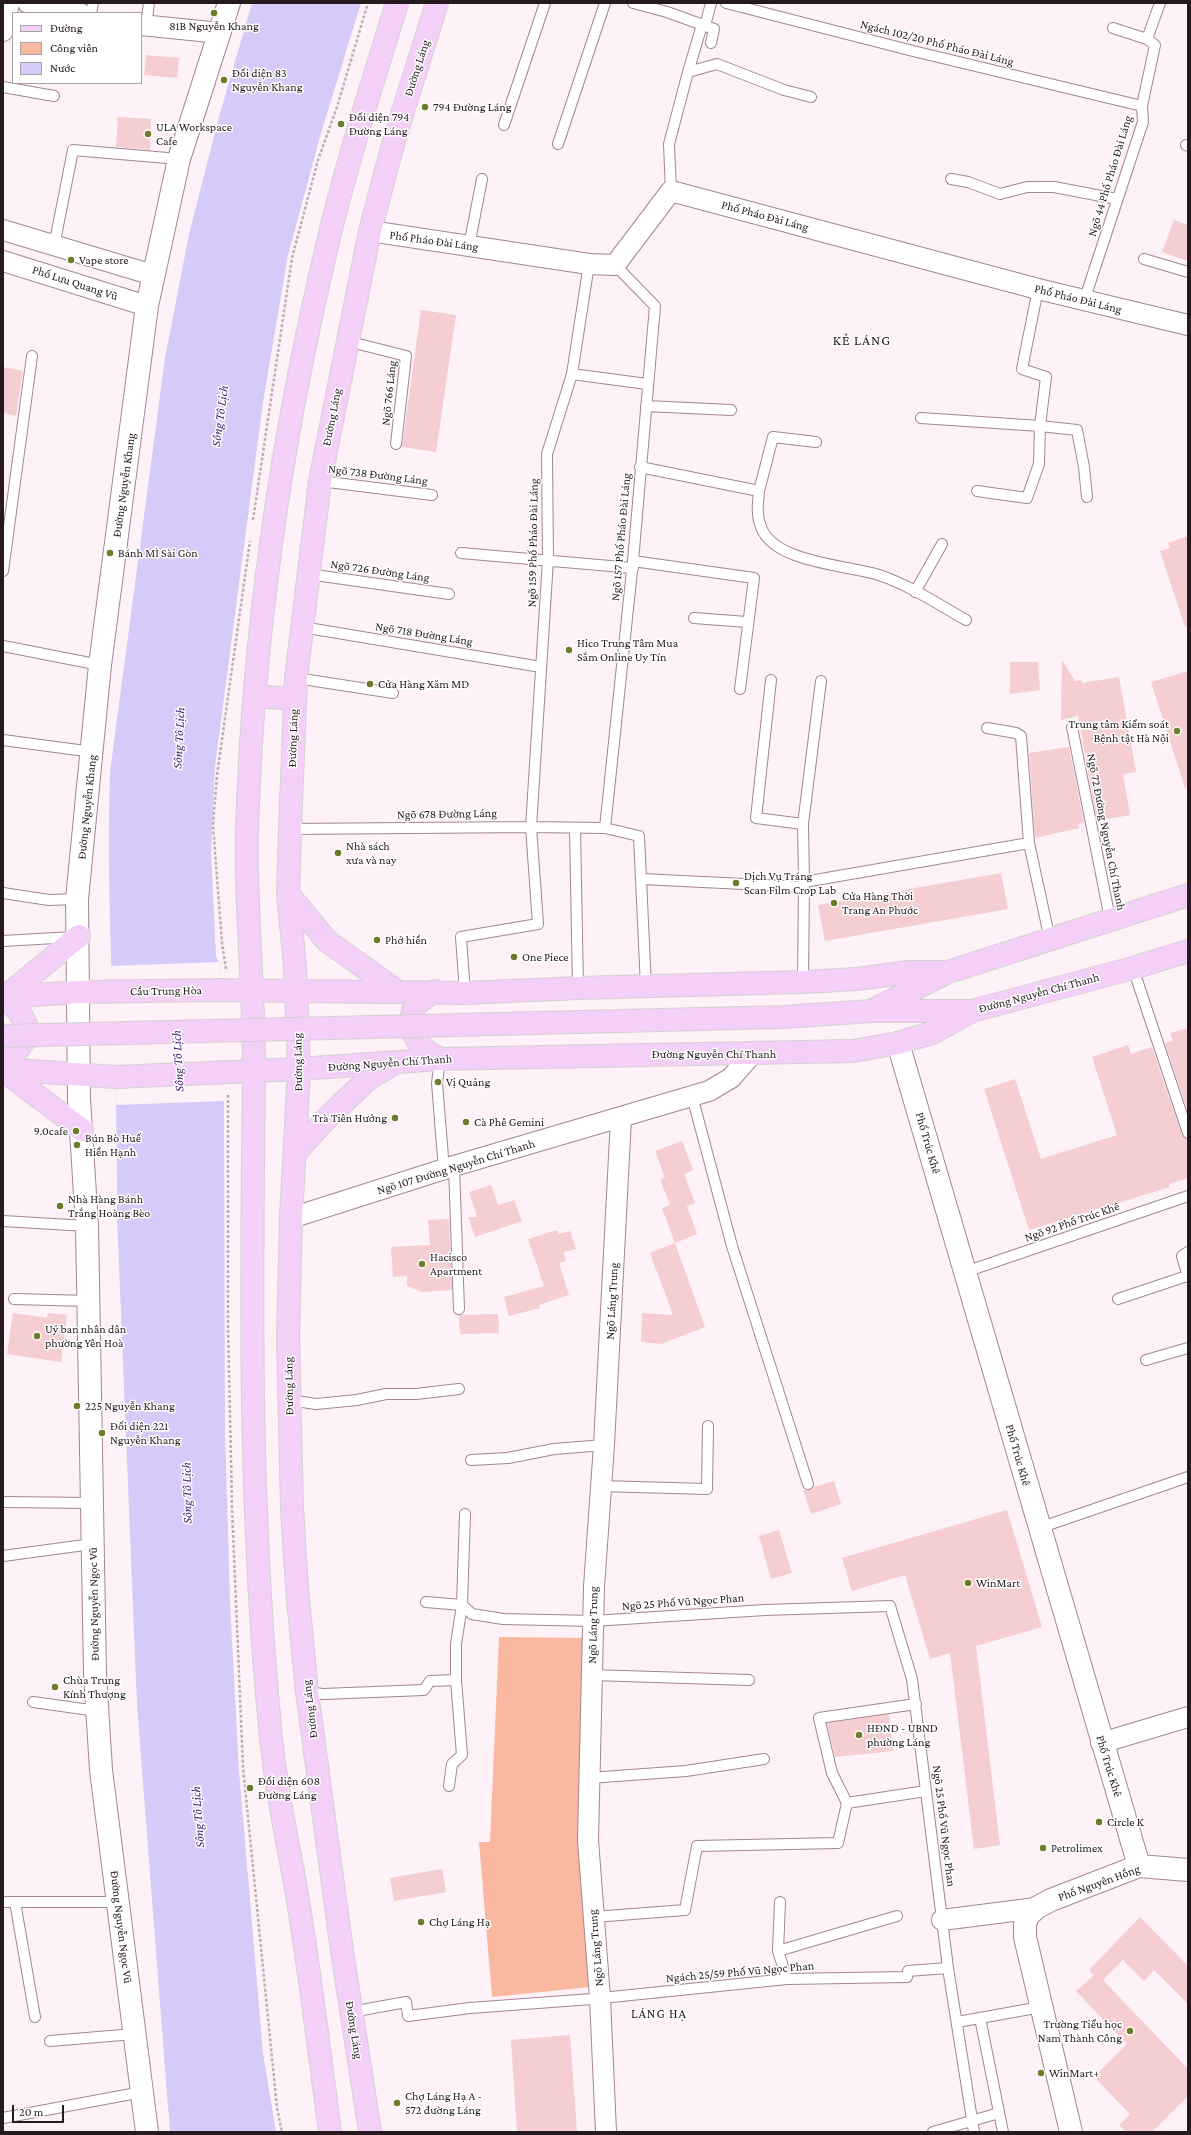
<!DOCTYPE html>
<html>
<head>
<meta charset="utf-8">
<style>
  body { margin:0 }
  #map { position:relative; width:1191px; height:2135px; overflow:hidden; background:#fef1f7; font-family:"Crimson Pro",serif }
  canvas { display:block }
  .frame { position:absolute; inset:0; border:4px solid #261a20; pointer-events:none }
  .legend { position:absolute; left:12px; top:12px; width:130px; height:72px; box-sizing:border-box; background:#fff; border:1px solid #a8a3a6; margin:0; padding:5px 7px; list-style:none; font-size:12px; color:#261a20 }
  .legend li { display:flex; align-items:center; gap:8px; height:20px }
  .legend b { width:20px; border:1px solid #a8a3a6 }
  .scale { position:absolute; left:12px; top:2105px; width:52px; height:18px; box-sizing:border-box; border:2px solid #261a20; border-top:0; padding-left:5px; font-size:12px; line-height:14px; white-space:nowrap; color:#261a20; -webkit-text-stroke:3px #fff; paint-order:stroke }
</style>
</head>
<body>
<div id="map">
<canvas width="1191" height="2135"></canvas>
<div class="frame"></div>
<ul class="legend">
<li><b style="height:5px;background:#f4d0f9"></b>Đường</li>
<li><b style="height:11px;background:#fab8a1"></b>Công viên</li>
<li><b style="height:11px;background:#d5caf8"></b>Nước</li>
</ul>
<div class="scale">20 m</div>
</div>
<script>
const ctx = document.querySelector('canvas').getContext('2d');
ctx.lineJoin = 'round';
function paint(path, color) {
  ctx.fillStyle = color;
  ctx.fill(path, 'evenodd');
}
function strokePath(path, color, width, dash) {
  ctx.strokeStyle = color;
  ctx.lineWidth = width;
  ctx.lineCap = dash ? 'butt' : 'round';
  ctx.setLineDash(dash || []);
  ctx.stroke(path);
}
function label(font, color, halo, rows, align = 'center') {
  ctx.font = font + ' "Crimson Pro",serif';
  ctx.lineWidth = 3;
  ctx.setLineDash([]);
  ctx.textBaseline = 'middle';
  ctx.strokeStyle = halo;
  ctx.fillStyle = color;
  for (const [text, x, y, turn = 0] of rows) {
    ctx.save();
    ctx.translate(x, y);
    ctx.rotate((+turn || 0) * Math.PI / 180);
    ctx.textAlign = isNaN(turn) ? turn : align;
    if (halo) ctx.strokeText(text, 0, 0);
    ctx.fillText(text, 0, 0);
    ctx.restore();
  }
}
paint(new Path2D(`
  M499 1637 582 1638 581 1831 590 1987 492 1997 479 1842H490Z`), '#fab8a1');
paint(new Path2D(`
  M252 3H361L321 133 288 255 263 402 215 766 211 853 216 956 219 962 224 1101 225 1431 230 1602 239 1771 263 2053 276 2132H170L137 1705 117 1216C119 1068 105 920 110 772L165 358 189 234 219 117Z`), '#d5caf8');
paint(new Path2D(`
  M219 962 221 1011H223L224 1101 116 1105 111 1013H113L111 966Z`), '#fef1f7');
paint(new Path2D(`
  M146 55 179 58 177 78 144 75Z
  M118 117 151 119 150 150 116 147Z
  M1174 220 1188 225V261L1162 252Z
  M421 310 456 315 436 452 402 447Z
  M3 367 23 371 16 416 3 413Z
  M1188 536V627H1185L1160 551 1170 548 1168 543Z
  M1062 660 1075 681 1082 680V683L1119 677 1136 772 1123 774 1130 815 1097 821 1078 716 1061 720Z
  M1010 662H1038L1040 690 1010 694Z
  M1188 671V788H1185L1151 682Z
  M1069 747 1084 823 1078 824 1079 828 1035 838 1029 753Z
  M1001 873 1008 909 825 941 818 905Z
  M1188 1028V1112L1165 1043 1173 1041 1170 1033Z
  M1128 1045 1131 1054 1152 1047 1182 1135 1188 1139V1178L1169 1184 1170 1187 1029 1230 984 1089 1015 1079 1041 1159 1117 1135 1092 1057Z
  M682 1141 693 1170 684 1174 695 1203 687 1206 697 1234 675 1243 662 1208 670 1205 660 1179 665 1178 655 1151Z
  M491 1185 498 1205 514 1200 522 1221 475 1237 468 1217H477L469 1192Z
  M449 1219 452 1290 422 1292 407 1286V1276L393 1277 391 1247 430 1245 428 1220Z
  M557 1230 559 1234 570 1231 576 1249 564 1252 566 1261 559 1263 569 1295 539 1305 540 1308 509 1316 504 1297 544 1286 528 1239Z
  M675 1243 705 1327 661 1344 641 1342 642 1313 673 1315 650 1253Z
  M13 1313 47 1318 48 1313 67 1315 61 1362 7 1354Z
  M498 1314 499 1333 460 1334 459 1315Z
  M834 1481 841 1504 811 1514 803 1490H810L814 1487Z
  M1007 1510 1042 1627 976 1646 1000 1845 974 1849 950 1653 930 1659 905 1575 852 1591 842 1558Z
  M779 1530 792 1573 771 1579 759 1536Z
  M889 1714 893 1751 835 1757 827 1723Z
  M442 1869 446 1892 394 1901 390 1878Z
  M1140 1917 1188 1966V2004L1154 1970 1144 1981 1123 1960 1103 1980 1188 2069V2096L1152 2132H1126L1119 2125 1130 2114 1094 2077 1127 2044 1076 1991 1094 1975 1089 1970Z
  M570 2035 577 2132H517L511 2040Z`), '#f4ced0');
const service = new Path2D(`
  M633 3 667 12 714 29 711 43
  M726 3 913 51 1142 106
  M91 13 93 3
  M146 26 149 3
  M1113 28 1147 39
  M688 72 717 64 784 90 811 97
  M3 87 54 96
  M504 125 545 3
  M558 144 605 3
  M1186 145 1188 146
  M951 179 968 182 1000 194 1027 187H1054L1117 199
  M671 191 669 144 688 72 702 25 706 22 711 3
  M54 246 73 150 179 159
  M469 246 482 179
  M1144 259 1188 272
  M1038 289 1022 369 1046 377 1040 426 1077 430 1084 467 1087 497
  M1084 301 1143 122 1142 106 1155 45 1147 39 1160 3
  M347 341 406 356 396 444
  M572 374 647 384
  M646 406 731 410
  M921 418 1040 426 1039 464 1027 498 977 491
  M640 467 759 491C758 503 756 515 761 527 774 563 847 565 879 575 909 585 938 604 966 620
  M320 481 432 495
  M759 491 773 437 816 442
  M461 553 633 568
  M633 561 754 578 740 689
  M3 571 32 356
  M308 574 449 594
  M915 592 942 544
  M694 618 747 622
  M302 627 541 667
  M3 646 100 665
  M296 678 393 693
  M771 680 756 818 803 824
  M1072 727 1110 919
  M987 728 1016 733 1021 736 1029 843 1050 940
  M3 740 93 752
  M605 828 633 561 655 306 615 265
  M290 829 531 827 605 828 639 836 646 987
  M575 829 578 988
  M642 879 804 887
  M804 882 1029 843
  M3 893 49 900 77 899
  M3 941 73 937
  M1133 968 1188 1133
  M803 982 804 882 803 824 821 681
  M465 993 461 937 538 924 531 827 548 560 547 454 572 374 589 264
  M440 1059 437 1083 444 1170
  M692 1096 732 1246 808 1484
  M454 1166 459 1309
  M3 1221 87 1226
  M1188 1252 1182 1256 1188 1277
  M965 1272 1188 1196
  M14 1299 88 1301
  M1118 1299 1187 1276
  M1146 1360 1188 1348
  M289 1400 316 1404 357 1400 386 1394H416L459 1389
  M471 1460 508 1458 554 1449 604 1445
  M600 1486 707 1489 708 1426
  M3 1502 92 1503
  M1039 1528 1188 1477
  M3 1556 92 1544
  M426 1602 462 1605 472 1614 503 1619 593 1621 765 1610 890 1606 912 1679 948 1968 974 2132
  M592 1675 749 1680
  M307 1692 323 1694 424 1690 430 1681 456 1680
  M33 1702 97 1711
  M589 1778 686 1771 764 1759
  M449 1786 452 1764 462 1755 456 1680V1644L462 1605 465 1514
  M847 1803 926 1791
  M3 1902H118
  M15 1902 35 2017
  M780 1902 778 1951 787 1979
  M594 1917 685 1910 697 1846 838 1843 847 1803 832 1773 819 1718 916 1704
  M778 1951 897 1916
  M351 2012 406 2002 408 2016 470 2008 592 1999 787 1979 907 1977 908 1971 948 1968
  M980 2018 1041 2007
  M957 2022 980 2018 1003 2132
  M50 2041 134 2034
  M3 2118 142 2092
  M933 2132 999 2113`);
const minor = new Path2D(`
  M28 3 80 13
  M141 25 220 33
  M3 31 9 3
  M3 230 153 275
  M370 231 589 264 615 265 671 191 1038 289 1188 325
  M3 261 147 306
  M291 1218 454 1166 709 1091 731 1078 752 1054
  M1101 1743 1188 1717
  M942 1920 1036 1908
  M606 2132 600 1998 588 1840 594 1587 604 1445 621 1118`);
const tertiary = new Path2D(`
  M898 1043 1139 1866
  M1071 2132 1025 1937V1924L1028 1916 1036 1908 1051 1900 1139 1866 1188 1870`);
const secondary = new Path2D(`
  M147 2132 101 1770 95 1674 87 1226 79 1099 77 899 100 665 147 306 179 159 229 3`);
const primary = new Path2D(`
  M255 696 295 699
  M288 894 327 941 397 991
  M435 991C430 995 423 998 419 1002 406 1015 412 1038 424 1049 428 1053 435 1056 440 1059
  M3 997 79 992 220 990 465 993 578 988 803 982 857 979 909 972H948L1188 895
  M5 997 79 936
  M875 1009 944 974
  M872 1011H971
  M3 1067C31 1036 37 1028 5 997
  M3 1069 115 1077 299 1069 440 1059 853 1051 898 1043 932 1033 972 1011 1133 968 1188 951
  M3 1070 82 1130
  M295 1153 323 1122 368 1079 393 1064
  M330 2132C320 2057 311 1982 299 1907 290 1850 276 1794 271 1737 249 1518 251 1298 254 1078 255 995 245 912 247 830 253 631 282 434 328 242 347 161 373 82 397 3
  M370 2132 342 1951 307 1692 297 1588 292 1508 288 1337 291 1218 299 1069 295 966 288 894 290 829 296 678 320 481 370 231 395 137 437 3`);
strokePath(service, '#a48694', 12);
strokePath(minor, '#a48694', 22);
strokePath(tertiary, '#a48694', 24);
strokePath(secondary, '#a48694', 24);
strokePath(primary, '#d4d1d2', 24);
strokePath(new Path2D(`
  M253 520 292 258 318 160 337 107 368 3
  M226 969 222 943 213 825 217 775 250 541
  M228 1095V1323L232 1508 243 1767 277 2108 282 2132`), '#bcb0b6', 2.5, [3, 2]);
strokePath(service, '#fff', 10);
strokePath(minor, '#fff', 20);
strokePath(tertiary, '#fff', 22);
strokePath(secondary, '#fff', 22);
strokePath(primary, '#f4d0f9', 22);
const primaryBridge = new Path2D(`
  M3 1036 784 1017 872 1011`);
strokePath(primaryBridge, '#d4d1d2', 24, []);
strokePath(primaryBridge, '#f4d0f9', 22);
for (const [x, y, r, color] of [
  [214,13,4,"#6d7c2a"],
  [224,80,4,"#6d7c2a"],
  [425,107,4,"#6d7c2a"],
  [341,124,4,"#6d7c2a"],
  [148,134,4,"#6d7c2a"],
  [71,260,4,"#6d7c2a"],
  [110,553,4,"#6d7c2a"],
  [569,650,4,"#6d7c2a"],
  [370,684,4,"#6d7c2a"],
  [1177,731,4,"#6d7c2a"],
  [338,853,4,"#6d7c2a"],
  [736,883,4,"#6d7c2a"],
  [834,903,4,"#6d7c2a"],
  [377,940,4,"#6d7c2a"],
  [514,957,4,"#6d7c2a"],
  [438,1082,4,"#6d7c2a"],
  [395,1118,4,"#6d7c2a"],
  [466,1122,4,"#6d7c2a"],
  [76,1131,4,"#6d7c2a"],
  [77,1145,4,"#6d7c2a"],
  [60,1206,4,"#6d7c2a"],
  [422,1264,4,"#6d7c2a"],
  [37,1336,4,"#6d7c2a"],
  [77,1406,4,"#6d7c2a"],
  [102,1433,4,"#6d7c2a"],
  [968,1583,4,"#6d7c2a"],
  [55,1687,4,"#6d7c2a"],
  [859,1735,4,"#6d7c2a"],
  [250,1788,4,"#6d7c2a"],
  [1099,1822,4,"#6d7c2a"],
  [1043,1848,4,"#6d7c2a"],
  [421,1922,4,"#6d7c2a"],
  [1130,2031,4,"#6d7c2a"],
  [1041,2073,4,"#6d7c2a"],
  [397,2103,4,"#6d7c2a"]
]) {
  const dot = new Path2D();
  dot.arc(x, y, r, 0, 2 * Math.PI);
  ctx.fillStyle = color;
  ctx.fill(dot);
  strokePath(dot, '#fff', 1.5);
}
label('12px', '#261a20', '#fff', [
  ["81B Nguyễn Khang",214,26,"center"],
  ["Đối diện 83",232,73],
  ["Nguyễn Khang",232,87],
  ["794 Đường Láng",433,107],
  ["Đối diện 794",349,117],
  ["Đường Láng",349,131],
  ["ULA Workspace",156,127],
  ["Cafe",156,141],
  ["Vape store",79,260],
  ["Bánh MÌ Sài Gòn",118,553],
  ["Hico Trung Tâm Mua",577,643],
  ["Sắm Online Uy Tín",577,657],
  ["Cửa Hàng Xăm MD",378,684],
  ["Trung tâm Kiểm soát",1169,724,"right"],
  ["Bệnh tật Hà Nội",1169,738,"right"],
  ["Nhà sách",346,846],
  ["xưa và nay",346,860],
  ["Dịch Vụ Tráng",744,876],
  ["Scan Film Crop Lab",744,890],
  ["Cửa Hàng Thời",842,896],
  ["Trang An Phước",842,910],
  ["Phở hiền",385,940],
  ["One Piece",522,957],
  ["Vị Quảng",446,1082],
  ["Trà Tiên Hưởng",387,1118,"right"],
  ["Cà Phê Gemini",474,1122],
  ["9.0cafe",68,1131,"right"],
  ["Bún Bò Huế",85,1138],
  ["Hiền Hạnh",85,1152],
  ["Nhà Hàng Bánh",68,1199],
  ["Trắng Hoàng Bèo",68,1213],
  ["Hacisco",430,1257],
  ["Apartment",430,1271],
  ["Uỷ ban nhân dân",45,1329],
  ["phường Yên Hoà",45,1343],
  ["225 Nguyễn Khang",85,1406],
  ["Đối diện 221",110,1426],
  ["Nguyễn Khang",110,1440],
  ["WinMart",976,1583],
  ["Chùa Trung",63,1680],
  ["Kính Thượng",63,1694],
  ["HĐND - UBND",867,1728],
  ["phường Láng",867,1742],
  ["Đối diện 608",258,1781],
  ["Đường Láng",258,1795],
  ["Circle K",1107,1822],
  ["Petrolimex",1051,1848],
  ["Chợ Láng Hạ",429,1922],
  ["Trường Tiểu học",1122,2024,"right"],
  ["Nam Thành Công",1122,2038,"right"],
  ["WinMart+",1049,2073],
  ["Chợ Láng Hạ A -",405,2096],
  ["572 đường Láng",405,2110]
], 'left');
label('12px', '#261a20', '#fff', [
  ["Ngách 102/20 Phố Pháo Đài Láng",937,43,14],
  ["Đường Láng",417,68,-72],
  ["Ngõ 44 Phố Pháo Đài Láng",1110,176,-73],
  ["Phố Pháo Đài Láng",765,216,15],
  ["Phố Pháo Đài Láng",434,241,8],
  ["Phố Lưu Quang Vũ",75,283,18],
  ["Phố Pháo Đài Láng",1078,299,14],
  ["Ngõ 766 Láng",389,393,-84],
  ["Đường Láng",332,417,-79],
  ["Ngõ 738 Đường Láng",378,475,7],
  ["Đường Nguyễn Khang",124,485,-82],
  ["Ngõ 157 Phố Pháo Đài Láng",621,537,-85],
  ["Ngõ 159 Phố Pháo Đài Láng",533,543,-89],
  ["Ngõ 726 Đường Láng",380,571,8],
  ["Ngõ 718 Đường Láng",424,634,9],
  ["Đường Láng",293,738,-88],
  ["Đường Nguyễn Khang",87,807,-84],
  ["Ngõ 678 Đường Láng",447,814,-1],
  ["Ngõ 72 Đường Nguyễn Chí Thanh",1106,832,79],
  ["Cầu Trung Hòa",166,991,-1],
  ["Đường Nguyễn Chí Thanh",1039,993,-15],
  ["Đường Nguyễn Chí Thanh",714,1054],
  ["Đường Láng",298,1062,-91],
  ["Đường Nguyễn Chí Thanh",390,1063,-4],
  ["Phố Trúc Khê",928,1143,74],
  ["Ngõ 107 Đường Nguyễn Chí Thanh",456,1167,-17],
  ["Ngõ 92 Phố Trúc Khê",1072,1222,-19],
  ["Ngõ Láng Trung",612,1301,-87],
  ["Đường Láng",289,1386,-91],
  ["Phố Trúc Khê",1018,1455,74],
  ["Ngõ 25 Phố Vũ Ngọc Phan",683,1602,-4],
  ["Đường Nguyễn Ngọc Vũ",94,1604,-91],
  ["Ngõ Láng Trung",593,1625,-89],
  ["Đường Láng",310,1709,-97],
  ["Phố Trúc Khê",1109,1766,73],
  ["Ngõ 25 Phố Vũ Ngọc Phan",944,1826,83],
  ["Phố Nguyên Hồng",1099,1883,-20],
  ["Đường Nguyễn Ngọc Vũ",121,1927,83],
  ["Ngõ Láng Trung",596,1948,-95],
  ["Ngách 25/59 Phố Vũ Ngọc Phan",740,1972,-5],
  ["Đường Láng",354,2030,81]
]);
label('italic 13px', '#422075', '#fff', [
  ["Sông Tô Lịch",220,416,-82],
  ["Sông Tô Lịch",179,738,-87],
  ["Sông Tô Lịch",178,1061,-93],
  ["Sông Tô Lịch",187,1493,-91],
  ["Sông Tô Lịch",198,1817,-94]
]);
ctx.letterSpacing = '1px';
label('13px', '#261a20', '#fff', [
  ["LÁNG HẠ",659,2014]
]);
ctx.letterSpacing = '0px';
ctx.letterSpacing = '1px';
label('14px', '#261a20', '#fff', [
  ["KẺ LÁNG",862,341]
]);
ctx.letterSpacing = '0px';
</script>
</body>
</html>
